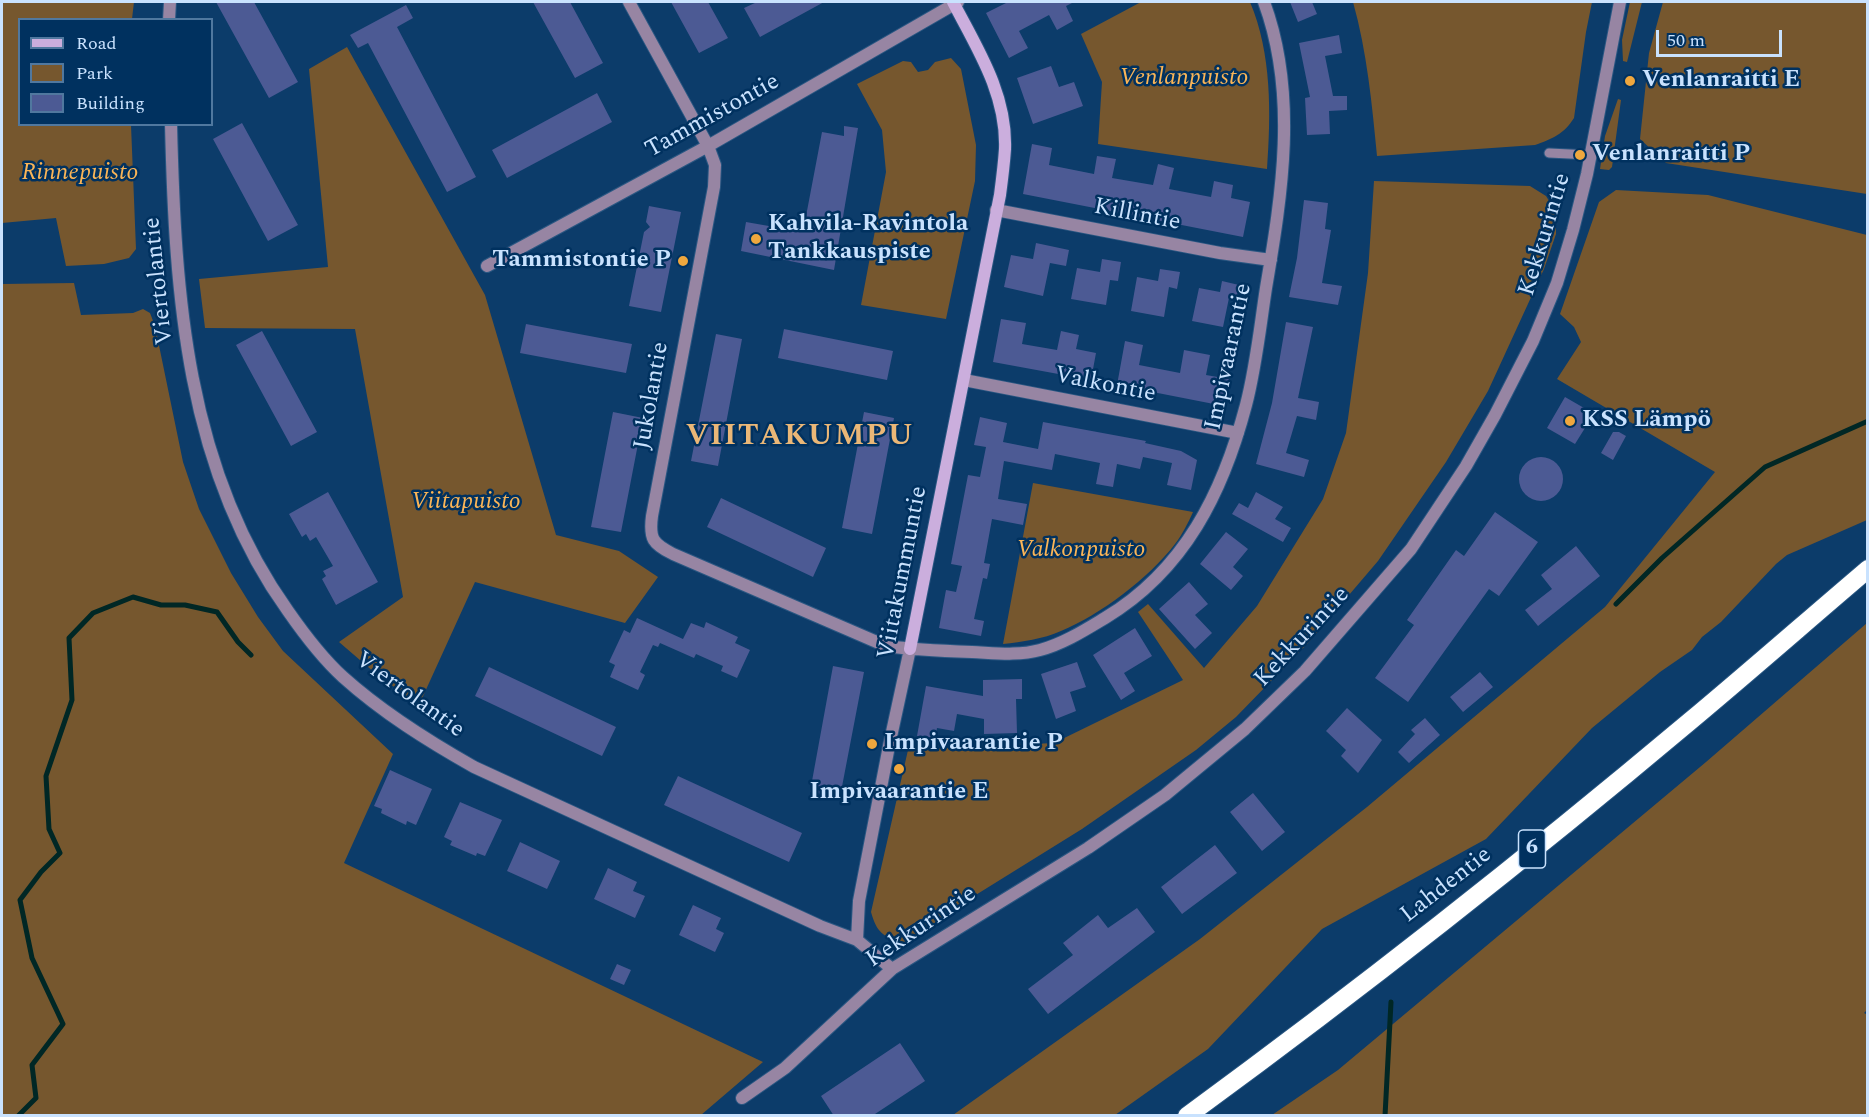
<!DOCTYPE html>
<html>
<head>
<meta charset="utf-8">
<style>
  body { margin:0 }
  #map { position:relative; width:1869px; height:1117px; overflow:hidden; background:#0c3c6a; font-family:Spectral,serif }
  canvas { display:block }
  .frame { position:absolute; inset:0; border:3px solid #c9e2fe; pointer-events:none }
  .legend { position:absolute; left:18px; top:18px; width:195px; height:108px; box-sizing:border-box; background:#00315f; border:2px solid #50789f; margin:0; padding:8px 10px; list-style:none; font-size:18px; color:#c9e2fe }
  .legend li { display:flex; align-items:center; gap:12px; height:30px }
  .legend b { width:30px; border:2px solid #50789f }
  .scale { position:absolute; left:1656px; top:30px; width:126px; height:27px; box-sizing:border-box; border:3px solid #c9e2fe; border-top:0; padding-left:8px; font-size:18px; line-height:21px; white-space:nowrap; color:#c9e2fe; -webkit-text-stroke:4px #00315f; paint-order:stroke }
</style>
</head>
<body>
<div id="map">
<canvas width="1869" height="1117"></canvas>
<div class="frame"></div>
<ul class="legend">
<li><b style="height:8px;background:#cbaedd"></b>Road</li>
<li><b style="height:16px;background:#76572e"></b>Park</li>
<li><b style="height:16px;background:#4c5a94"></b>Building</li>
</ul>
<div class="scale">50 m</div>
</div>
<script>
const ctx = document.querySelector('canvas').getContext('2d');
ctx.lineJoin = 'round';
function paint(path, color) {
  ctx.fillStyle = color;
  ctx.fill(path, 'evenodd');
}
function strokePath(path, color, width, dash) {
  ctx.strokeStyle = color;
  ctx.lineWidth = width;
  ctx.lineCap = dash ? 'butt' : 'round';
  ctx.setLineDash(dash || []);
  ctx.stroke(path);
}
function label(font, color, halo, rows, align = 'center') {
  ctx.font = font + ' Spectral,serif';
  ctx.lineWidth = 5;
  ctx.setLineDash([]);
  ctx.textBaseline = 'middle';
  ctx.strokeStyle = halo;
  ctx.fillStyle = color;
  for (const [text, x, y, turn = 0] of rows) {
    ctx.save();
    ctx.translate(x, y);
    ctx.rotate((+turn || 0) * Math.PI / 180);
    ctx.textAlign = isNaN(turn) ? turn : align;
    if (halo) ctx.strokeText(text, 0, 0);
    ctx.fillText(text, 0, 0);
    ctx.restore();
  }
}
paint(new Path2D(`
  M2 2H134L132 19 20 20V124L131 125 136 249 129 258 104 264 66 266 56 218 2 223Z
  M1141 2H1250C1272 54 1271 114 1267 169L1098 144 1102 82 1081 34Z
  M1353 2H1592L1586 32 1574 118C1564 134 1552 139 1535 145L1377 156C1372 104 1367 52 1353 2Z
  M1630 2H1642L1627 62 1623 61 1622 40Z
  M1663 2H1866L1868 3 1867 194 1666 163 1640 139 1649 53Z
  M347 47 485 295 556 535 619 551 658 577 625 623 475 582 419 705 375 673 339 642 403 597 355 329 205 328 199 279 328 267 309 69Z
  M951 58 961 69 976 145 975 181 946 319 861 305 886 172 882 130 857 84 903 61 911 62 918 72 928 70 935 62Z
  M1618 99 1621 100 1612 167 1609 170 1600 169 1605 136Z
  M1374 181 1530 186 1546 196 1556 212V234L1544 269 1488 391 1446 462 1378 561 1308 643 1236 717 1196 750 1082 829 958 906 914 938 902 944C882 935 877 933 871 912L908 750 1054 743 1183 680 1138 612 1148 604 1204 668 1257 606 1323 499 1346 433 1368 273Z
  M1616 190 1708 195 1867 235V520L1787 555 1776 564 1721 622 1702 637 1692 650 1660 672 1592 728 1486 839 1322 929 1208 1049 1115 1115H953L1200 939 1367 807 1605 607 1715 472 1557 379 1581 342 1574 327 1560 314 1599 202Z
  M74 283 81 315 133 313 143 309 150 313 155 326 183 462 199 509 231 573 258 617 283 651 393 754 344 863 763 1062 701 1115H2V284Z
  M1033 483 1193 512C1188 523 1182 535 1175 544 1149 578 1100 615 1061 631 1043 639 1022 642 1003 644Z
  M1867 623 1868 1009 1864 1013 1868 1015 1867 1115H1272L1338 1070 1706 762Z`), '#76572e');
strokePath(new Path2D(`
  M1616 604 1662 558 1765 467 1868 421
  M18 1116 36 1098 32 1065 63 1024 32 958 20 900 41 872 60 853 49 829 46 776 72 700 69 638 93 613 133 597 161 605H185L217 612 238 642 251 655
  M1385 1116 1391 1002`), '#002725', 5);
paint(new Path2D(`
  M216 2H254L298 82 269 98Z
  M533 2H570L603 63 575 78Z
  M671 2H708L728 38 699 53Z
  M757 2H824L760 37 744 8Z
  M1008 2H1074L1066 6 1073 21 1057 30 1049 15 1019 31 1028 48 1009 58 986 13Z
  M1290 2H1312L1317 14 1298 22Z
  M406 5 413 18 397 27 476 177 447 192 368 43 358 48 350 35Z
  M1339 35 1342 53 1325 56 1333 96H1347V110L1329 111 1330 134 1307 135 1305 98 1310 97 1299 43Z
  M1051 66 1059 87 1074 82 1083 106 1033 124 1017 78Z
  M597 93 612 122 507 178 492 150Z
  M242 123 298 225 268 241 213 139Z
  M844 126 858 128 834 270 741 251 746 222 803 232 822 132 844 136Z
  M1032 144 1052 148 1049 165 1094 174 1097 156 1116 159 1112 178 1153 185 1158 164 1174 168 1169 189 1211 197 1214 181 1233 185 1231 198 1250 202 1243 237 1023 194Z
  M1304 200 1328 203 1325 229 1331 230 1322 283 1342 286 1338 305 1289 297 1297 258Z
  M649 206 681 212 661 312 629 306 644 232 650 227 646 222Z
  M1036 243 1069 250 1066 266 1050 263 1043 296 1004 287 1011 255 1033 259Z
  M1102 259 1121 262 1118 281 1110 280 1106 305 1071 299 1077 268 1100 272Z
  M1160 269 1180 272 1177 289 1169 287 1164 317 1131 311 1137 277 1158 281Z
  M1222 281 1239 285 1236 300 1229 298 1223 327 1192 321 1199 288 1220 292Z
  M1001 319 1026 323 1022 344 1057 350 1061 331 1079 335 1076 349 1096 353 1091 380 993 362Z
  M1286 322 1313 327 1298 398 1319 402 1316 420 1297 416 1286 453 1309 460 1304 477 1256 464 1272 403Z
  M526 324 632 344 626 373 520 353Z
  M784 329 893 351 887 380 778 358Z
  M262 331 317 432 291 446 236 345Z
  M716 334 742 339 718 466 691 461Z
  M1125 341 1143 345 1139 365 1180 373 1184 350 1210 355 1206 375 1229 379 1224 406 1117 385Z
  M1565 397 1591 412 1599 428H1585L1575 444 1547 428Z
  M613 412 643 418 621 532 591 527Z
  M864 412 894 418 872 534 842 528Z
  M980 417 1007 423 1003 442 1038 449 1043 422 1146 441 1145 443 1181 451 1197 460 1191 490 1167 485 1172 463 1143 457 1140 469 1117 464 1113 487 1096 484 1100 463 1055 454 1052 470 1004 461 998 499 1027 504 1023 525 992 519 984 563 990 564 987 579 983 578 974 619 984 621 981 636 939 628 946 590 956 592 962 566 951 564 968 475 980 477 986 447 974 445Z
  M1613 432H1619L1626 436 1613 460 1601 453Z
  M1519 479a22 22 0 1 1 44 0a22 22 0 1 1-44 0Z
  M328 492 378 582 336 605 322 579 326 576 323 571 333 566 316 537 310 541 306 534 302 537 289 514Z
  M1256 492 1283 507 1275 519 1291 528 1283 542 1232 514 1239 503 1248 508Z
  M721 498 826 548 813 577 707 527Z
  M1495 512 1538 542 1499 596 1489 589 1408 702 1375 678 1414 625 1407 620 1456 550 1464 556Z
  M1226 532 1248 549 1233 567 1243 576 1231 590 1200 564Z
  M1576 546 1600 576 1538 626 1525 610 1552 589 1541 575Z
  M1189 582 1208 604 1195 615 1212 633 1195 649 1159 609Z
  M637 618 683 639 691 623 704 628 706 622 738 637 735 643 750 650 737 678 721 671 723 666 696 654 694 658 660 643 658 647 653 645 640 672 645 675 638 690 610 677 615 665 609 662 624 630 630 633Z
  M1135 628 1152 656 1124 673 1135 691 1121 700 1093 655Z
  M1077 662 1086 687 1070 692 1076 711 1056 719 1041 674Z
  M833 666 864 672 840 797 810 792Z
  M489 667 616 727 602 756 475 696Z
  M1480 672 1493 687 1463 712 1450 697Z
  M1022 679V699H1016L1017 733 984 734V719L957 714 954 731 937 728 935 739 917 736 926 686 983 696V680Z
  M1347 708 1382 740 1358 773 1341 756 1346 750 1326 731Z
  M1425 718 1440 735 1409 763 1398 752 1415 734 1411 730Z
  M390 770 432 789 416 825 407 821 406 825 381 813 382 809 374 806Z
  M678 776 802 833 789 862 664 805Z
  M1253 793 1285 832 1262 851 1230 812Z
  M460 802 502 820 485 856 477 853 476 856 450 845 452 841 444 837Z
  M520 842 560 861 547 889 507 871Z
  M1215 845 1237 873 1182 914 1161 887Z
  M608 868 637 882 633 891 645 896 635 918 594 899Z
  M693 905 721 918 716 929 724 933 715 952 679 935Z
  M1137 908 1155 932 1048 1014 1028 989 1073 955 1063 943 1098 915 1108 928Z
  M617 964 631 970 624 985 610 979Z
  M900 1043 925 1081 872 1116H834L821 1096Z`), '#4c5a94');
const lane = new Path2D(`
  M1549 153 1590 155`);
const street = new Path2D(`
  M629 2 708 146 715 165 714 187 652 516C649 539 653 544 673 554L886 646C915 650 943 651 972 652 995 653 1018 656 1040 650 1063 644 1085 630 1105 618 1185 570 1223 492 1246 405 1256 367 1260 327 1266 288 1282 194 1298 94 1264 2
  M169 20 170 2
  M171 124C175 294 186 469 288 611 304 634 322 658 343 677 383 713 428 741 474 767L820 926 857 940 892 969
  M996 210 1220 253 1271 260
  M487 266 708 146 958 2
  M964 380 1238 433
  M857 940 859 901 889 746 910 649
  M742 1098 785 1068 892 969 1088 848 1165 795 1245 729 1305 671 1411 549 1466 466 1495 415 1533 341 1557 283 1573 230 1587 174 1620 2`);
const secondary = new Path2D(`
  M910 649 1000 195C1002 180 1004 164 1005 149 1007 94 977 48 953 2`);
const highway = new Path2D(`
  M1187 1116C1358 991 1527 858 1689 722 1749 672 1808 620 1868 569`);
strokePath(lane, '#2a5782', 11);
strokePath(street, '#2a5782', 14);
strokePath(secondary, '#2a5782', 14);
strokePath(highway, '#2a5782', 20);
strokePath(lane, '#9785a3', 9);
strokePath(street, '#9785a3', 12);
strokePath(secondary, '#cbaedd', 12);
strokePath(highway, '#fff', 18);
for (const [x, y, r, color] of [
  [1630,81,6,"#efa73e"],
  [1580,155,6,"#efa73e"],
  [756,239,6,"#efa73e"],
  [683,261,6,"#efa73e"],
  [1570,421,6,"#efa73e"],
  [872,744,6,"#efa73e"],
  [899,769,6,"#efa73e"]
]) {
  const dot = new Path2D();
  dot.arc(x, y, r, 0, 2 * Math.PI);
  ctx.fillStyle = color;
  ctx.fill(dot);
  strokePath(dot, '#00315f', 2);
}
for (const [x, y, w] of [
  [1532,849,27]
]) {
  const box = new Path2D();
  box.roundRect(x - w / 2, y - 19, w, 38, 4.5);
  ctx.fillStyle = '#00315f';
  ctx.fill(box);
  strokePath(box, '#c9e2fe', 1.5);
}
label('bold 22px', '#c9e2fe', null, [
  ["6",1532,849]
]);
label('italic 24px', '#fab557', '#00315f', [
  ["Venlanpuisto",1184,79],
  ["Rinnepuisto",80,174],
  ["Viitapuisto",466,503],
  ["Valkonpuisto",1081,551]
]);
label('bold 24px', '#c9e2fe', '#00315f', [
  ["Venlanraitti E",1642,81],
  ["Venlanraitti P",1592,155],
  ["Kahvila-Ravintola",768,225],
  ["Tankkauspiste",768,253],
  ["Tammistontie P",671,261,"right"],
  ["KSS Lämpö",1582,421],
  ["Impivaarantie P",884,744],
  ["Impivaarantie E",899,793,"center"]
], 'left');
label('24px', '#c9e2fe', '#00315f', [
  ["Tammistontie",713,117,-29],
  ["Killintie",1137,216,11],
  ["Kekkurintie",1546,235,-73],
  ["Viertolantie",160,281,-96],
  ["Impivaarantie",1230,357,-78],
  ["Valkontie",1105,386,11],
  ["Jukolantie",653,396,-80],
  ["Viitakummuntie",904,573,-79],
  ["Kekkurintie",1303,638,-47],
  ["Viertolantie",409,696,36],
  ["Lahdentie",1447,886,-38],
  ["Kekkurintie",922,928,-34]
]);
ctx.letterSpacing = '1.5px';
label('bold 30px', '#eab777', '#00315f', [
  ["VIITAKUMPU",800,438]
]);
ctx.letterSpacing = '0px';
</script>
</body>
</html>
